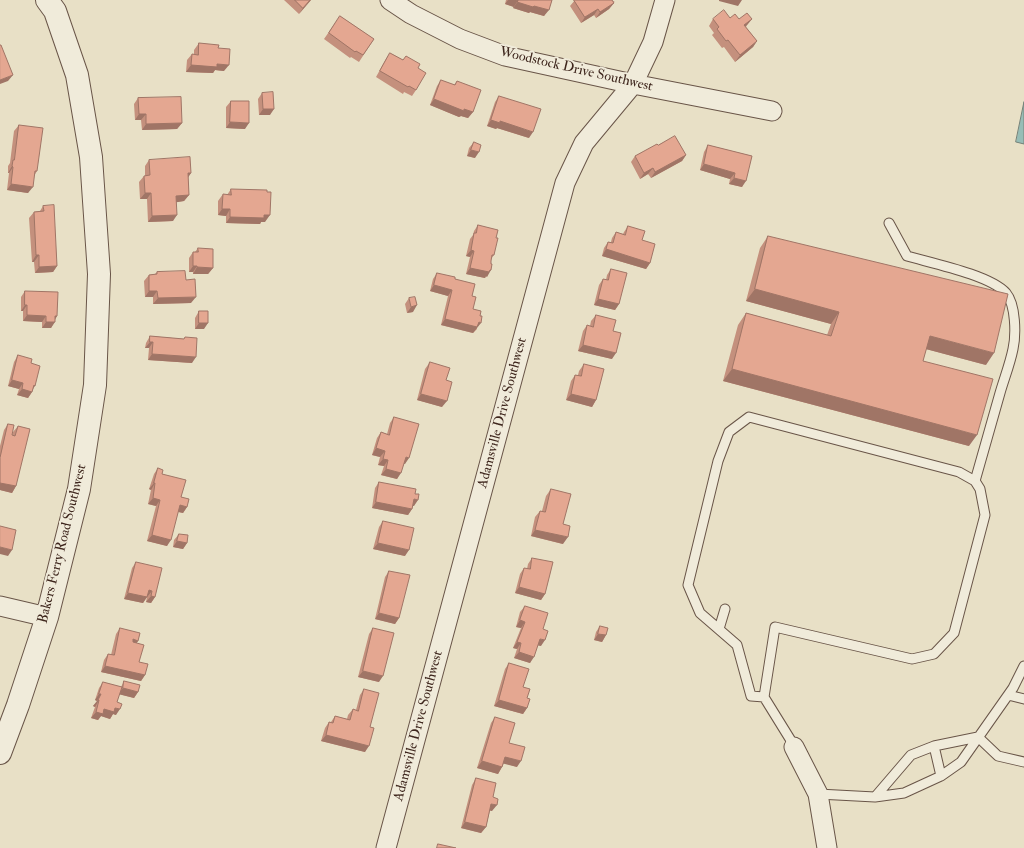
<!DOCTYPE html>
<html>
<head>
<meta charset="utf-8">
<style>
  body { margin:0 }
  canvas { display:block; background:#e8e0c6 }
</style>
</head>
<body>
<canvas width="1024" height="848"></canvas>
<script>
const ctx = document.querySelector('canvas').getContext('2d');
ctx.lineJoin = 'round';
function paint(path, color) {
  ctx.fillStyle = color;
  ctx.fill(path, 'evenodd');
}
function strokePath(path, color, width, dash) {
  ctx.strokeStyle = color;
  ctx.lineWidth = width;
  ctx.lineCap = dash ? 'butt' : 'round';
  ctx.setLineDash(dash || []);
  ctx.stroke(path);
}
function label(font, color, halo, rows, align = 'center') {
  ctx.font = font + ' "IM FELL Double Pica",serif';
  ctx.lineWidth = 4;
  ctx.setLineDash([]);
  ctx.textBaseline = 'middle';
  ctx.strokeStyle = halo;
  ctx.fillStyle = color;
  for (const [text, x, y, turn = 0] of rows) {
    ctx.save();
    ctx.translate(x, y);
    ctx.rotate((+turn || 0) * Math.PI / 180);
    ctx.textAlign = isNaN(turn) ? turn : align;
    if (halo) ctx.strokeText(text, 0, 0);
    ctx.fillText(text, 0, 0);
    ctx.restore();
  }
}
const water = new Path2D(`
  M1024 102V144L1016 142Z`);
paint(water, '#97bdb6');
strokePath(water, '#748179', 1);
const service = new Path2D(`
  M889 223 907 256C931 263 990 275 1006 293 1016 305 1016 335 1013 349 1010 364 1004 379 1000 393 992 422 983 452 975 481
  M719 629 725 609
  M1008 695 1024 699
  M764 697 751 696 737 645 700 613 688 585 718 461 729 432 749 417 959 472 975 481 980 489 985 515 954 633 934 654 912 659 775 627 764 697 790 739 794 747
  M978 737 998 756 1024 762
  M934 746 941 776
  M818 794 875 797 904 793 941 776 961 762 1013 688 1024 666
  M875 797 911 755 934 746 978 737`);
const minor = new Path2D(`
  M390 0 411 14 460 39 505 56 633 84 772 111
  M0 606 47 617
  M794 747 818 794 827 848
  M386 848 565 183 584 143 633 84 653 42 665 0`);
const tertiary = new Path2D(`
  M0 753 18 705 47 617 79 489 95 385 99 274 91 157 77 75 55 11 47 0`);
strokePath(service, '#695548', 11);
strokePath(minor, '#695548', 21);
strokePath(tertiary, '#695548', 24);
strokePath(service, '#f0ebda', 9);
strokePath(minor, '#f0ebda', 19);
strokePath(tertiary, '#f0ebda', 22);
paint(new Path2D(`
  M284 0H311L299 14Z
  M506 0H552L544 16 530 12 529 13 513 8 514 7 505 4Z
  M575 0 615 1 613 2 614 3 609 9 596 18 594 15 581 23 570 6Z
  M340 16 374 39 359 62 351 57 350 58 324 39Z
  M730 18 739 19H752L747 25 746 27 757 41 753 47 735 62 724 47 722 48 712 35 714 33 709 26 713 19Z
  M199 43 218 48 224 71 215 70 213 73 186 72 187 60 192 54H194V50Z
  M390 53 403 60 406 56 418 68 416 90 412 96 404 92 403 94 376 77 386 59Z
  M441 80 454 85 457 81 473 112 468 118 461 116 459 117 430 105 437 86Z
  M262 93 270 115H259L258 99Z
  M499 96 529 138 497 128 496 129 487 126 495 102Z
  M138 98 182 123 177 129 142 130 141 120H135L134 104Z
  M231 101 245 129 226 128V107Z
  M19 125 37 171 34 176 28 193 7 190 9 173H8V166L10 163 14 131Z
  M474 142 475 158 467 156 469 148Z
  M658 145 686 155 682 161 651 178 648 174 640 179 631 162 635 156Z
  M708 145 752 156 742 187 729 184 730 179 700 170 704 152Z
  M149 160 191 173 188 177 189 195 184 201 176 202 173 221 148 222 147 199H140L139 182 144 176H145V166Z
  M231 189 265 222H261L260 224 226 223V216L218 215V201L223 194 227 195Z
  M43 206 57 266 53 272 35 273 34 262H32L29 218 34 212 40 211Z
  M478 225 496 238 494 255 491 259 487 277 486 276 485 278 466 274 470 257 466 256 470 239 473 235 474 231Z
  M628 226 642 240 650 263 646 269 602 256 604 248 608 242H611L612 238 616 232 623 234 624 232Z
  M768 236 986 365 926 349 923 361 969 446 723 381 738 325 746 313 827 335 831 324 746 301 760 248Z
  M198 248 213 268 208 274H193V272H189V258L193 252H195Z
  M611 269 619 304 615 310 594 305 599 285 603 279 606 280 607 275Z
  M157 272 186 280 191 303 153 304V297H145L144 281 149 275 155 274Z
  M437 273 455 279 472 296 473 309 477 329 473 333 441 325 448 296 430 291 433 279Z
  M25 291 57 316 51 328H42V322L23 321V311H21V297Z
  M409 298 413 312 407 313 405 304Z
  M199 311 204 329H195V318Z
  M596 315 612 359 578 351 583 331 587 325 590 326 591 321Z
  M150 336 184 339 185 337 192 363 148 360 149 348H145L146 343Z
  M18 355 31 363 32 392 28 398 17 395 19 389 8 386 14 362Z
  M430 362 446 380 442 407 417 400 425 369Z
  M584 364 596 400 592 407 566 400 571 381 575 375H578L579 371Z
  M394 417 405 464H404L397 479 381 475 384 466 378 465 380 457 372 455 377 438 381 432 387 434 390 423Z
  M8 424 12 435 13 432 18 426 16 486 12 493 0 490V446L4 430Z
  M158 468 162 474 181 497 187 507 183 513 178 512 167 546 147 541 156 506 148 504 151 490 149 489 154 474Z
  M379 482 415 494 414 506H413L412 509 408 515 372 508 375 488Z
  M551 489 563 524V544L531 536 535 517 540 511H542L546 496Z
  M383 521 405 556 373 549 379 527Z
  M179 534 187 543 183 549 173 547 174 540Z
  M532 558 545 594 541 600 515 593 520 574 524 568 527 569 528 564Z
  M136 562 155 597 151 603 146 602 147 597 143 603 124 599 132 568Z
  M389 571 399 618 395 624 375 619 385 577Z
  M525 606 541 646 538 645 530 663 514 658 517 649 513 648 521 628 516 627 520 612Z
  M600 626 606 635 602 642 594 640 596 632Z
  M120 628 138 641 136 643 139 662 145 675 141 681 101 672 104 660 108 654 111 655 116 634Z
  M373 628 379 682 358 677 369 634Z
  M509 663 523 687 527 698V708L523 714 494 706 505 669Z
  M124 681 138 692 134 698 119 694 117 702 116 715 113 714 110 719 101 716 98 720 91 718 95 707 93 706 97 701 95 700 99 688 103 682 121 687Z
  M364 689 370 727 365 752 321 741 325 728 329 722H331L335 716 347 719 348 715 353 709 356 710 360 695Z
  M495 717 509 743 517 767 504 763 502 767 498 774 477 768 491 723Z
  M476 778 493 797 492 811 490 810 486 827 481 833 461 828 472 785Z`), '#c4907d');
paint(new Path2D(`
  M310 0H311L299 14 303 8Z
  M508 0H516L518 1 514 7 505 4Z
  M719 0H742L738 6 719 1Z
  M517 2 534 6 549 10 544 16 530 12 529 13 513 8Z
  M614 3 609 9 596 18 600 12Z
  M598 9 594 15 581 23 585 17Z
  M752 19 747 25 740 31 744 25Z
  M757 41 753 47 735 62 740 55Z
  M217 64 229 65 224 71 215 70 213 73 186 72 191 65Z
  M13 75 8 81 0 84V80Z
  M434 99 473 112 468 118 461 116 459 117 430 105Z
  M263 109H274L270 115H259Z
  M139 114H146L141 120H135Z
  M491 120 500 121 533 132 529 138 497 128 496 129 487 126Z
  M230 122 249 123 245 129 226 128Z
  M182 123 177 129 142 130 146 124Z
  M471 150 479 152 475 158 467 156Z
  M686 155 682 161 651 178 655 172Z
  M704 164 735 173 730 179 700 170Z
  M12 166 13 167 9 173H8Z
  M653 168 648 174 640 179 644 173Z
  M188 173H191L187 179Z
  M734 178 746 181 742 187 729 184Z
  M11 184 33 187 28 193 7 190Z
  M145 193H151L147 199H140Z
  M189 195 184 201 172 203 176 196Z
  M222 209H230L226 216 218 215Z
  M177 215 173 221 148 222 152 216Z
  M264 215H270L265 222H261L260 224 226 223 230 217Z
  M606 249 650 263 646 269 602 256Z
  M471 250 474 251 470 257 466 256Z
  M36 255H39L34 262H32Z
  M57 266 53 272 35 273 39 267Z
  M193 266H197L193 272H189Z
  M197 267 213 268 208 274H193Z
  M470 268 491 270 487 277 486 276 485 278 466 274Z
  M434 285 452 290 448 296 430 291Z
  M755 289 839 312 831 324 746 301Z
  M149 291H157L153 297H145Z
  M196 297 191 303 153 304 158 298Z
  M598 299 619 304 615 310 594 305Z
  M25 305H27L23 311H21Z
  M417 305 413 312 407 313 411 307Z
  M27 315 46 316 42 322 23 321Z
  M55 316H57L53 322H55L51 328H42L46 322Z
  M445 319 479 322 481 323 473 333 441 325Z
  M199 323H208L204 329H195Z
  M930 336 994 353 986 365 922 348Z
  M150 342H153L149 348H145Z
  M583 345 616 353 612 359 578 351Z
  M152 354 196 357 192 363 148 360Z
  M732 369 977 435 969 446 723 381Z
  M12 380 23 383 19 389 8 386Z
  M34 385 35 386 31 392H32L28 398 17 395 22 389Z
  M421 394 447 401 442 407 417 400Z
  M571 394 596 400 592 407 566 400Z
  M376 448 385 451 380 457 372 455Z
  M406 457 409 458 405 464 401 463Z
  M383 459 388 460 384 466 378 465Z
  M386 469 401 473 397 479 381 475Z
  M0 483 16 486 12 493 0 490Z
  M154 483H155L151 490 149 489Z
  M153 498 160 500 156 506 148 504Z
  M414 499 418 500 414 506 409 505Z
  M376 502 412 509 408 515 372 508Z
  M180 505 187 507 183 513 175 511Z
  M535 530 568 537 563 544 531 536Z
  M152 535 171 540 167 546 147 541Z
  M177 541 187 543 183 549 173 547Z
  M378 543 409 550 405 556 373 549Z
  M0 547 12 550 8 556 0 554Z
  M519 587 545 594 541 600 515 593Z
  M149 590 152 591 147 597H144Z
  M128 593 147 597 143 603 124 599Z
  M151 596 155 597 151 603 146 602Z
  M379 613 399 618 395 624 375 619Z
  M520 620 525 622 521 628 516 627Z
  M598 634 606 635 602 642 594 640Z
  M133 639 138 641 134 647 129 646Z
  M540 639 545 640 541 646 536 645Z
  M517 642 521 643 517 649 513 648Z
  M519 652 534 657 530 663 514 658Z
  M105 666 145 675 141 681 101 672Z
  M363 671 383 676 379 682 358 677Z
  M123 688 138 692 134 698 118 694Z
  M99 694H101L97 701 95 700Z
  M98 700H99L95 707 93 706Z
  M499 700 527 708 523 714 494 706Z
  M115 708 120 709 116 715 113 714 110 719 101 716 98 720 91 718 96 712 104 709Z
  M326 735 369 746 365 752 321 741Z
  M505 757 521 761 517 767 501 763Z
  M482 761 502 767 498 774 477 768Z
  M491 804 497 805 492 811 487 810Z
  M465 822 486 827 481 833 461 828Z`), '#a07566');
const building = new Path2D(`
  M295 0H310L303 8Z
  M516 0H552L549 10 534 6 533 7 517 2 518 1Z
  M574 0H612L614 3 600 12 598 9 585 17Z
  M724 10 730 18 735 14 739 19 747 13 752 19 744 25 757 41 740 55 728 40 726 41 717 29 719 27 713 19Z
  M340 16 374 39 363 55 356 51 355 52 329 33Z
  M199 43 219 45 218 48 230 49 229 65 217 64V67L191 65 192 54 198 55Z
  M0 45H1L13 75 0 80Z
  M390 53 403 60 406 56 420 64 418 68 426 73 416 90 409 86 408 87 380 71Z
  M441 80 455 85 457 81 481 90 473 112 464 109V111L434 99Z
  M273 92 274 109H263L262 93Z
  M499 96 541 109 533 132 500 121V123L491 120Z
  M181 97 182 123 146 124V114H139L138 98Z
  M231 101H249V123L230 122Z
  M19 125 43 128 37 171H35L33 187 11 184 13 167 12 166 13 160H14Z
  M675 136 686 155 655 172 653 168 644 173 635 156 657 144 658 145Z
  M474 142 481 145 479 152 471 150Z
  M708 145 752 156 746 181 734 178 735 173 704 164Z
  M190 157 191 173H188L189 195 176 196 177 215 152 216 151 193H145L144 176 150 175 149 160Z
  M231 189 267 190V192H271L270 215H264V218L230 217V209H222L223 194 231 195Z
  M54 205 57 266 39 267V255H36L34 212 44 211 43 206Z
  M478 225 498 230 496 238H498L494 255H492L491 261V264H492L491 270H490L489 272 470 268 474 251 471 250 474 233H476Z
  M628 226 645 231 642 240 655 244 650 263 606 249 608 242 613 243 616 232 625 235Z
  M768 236 1008 294 994 353 930 336 923 361 993 379 977 435 732 369 746 313 831 336 839 312 755 289Z
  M198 248 213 249V268L197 267V266H193V252H198Z
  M611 269 627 273 619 304 598 299 603 279 608 280Z
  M185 271 186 280 195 279 196 297 158 298 157 291H149V275L157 274V272Z
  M437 273 455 277V279L475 284 472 296 476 297 473 309 481 311 480 316H482L481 323 479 322 477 327 445 319 452 290 434 285Z
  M25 291 58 292 57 316H55V322H46V316L27 315V305H25Z
  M415 297 417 305 411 307 409 298Z
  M199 311H208V323H199Z
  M596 315 616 320 613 331 621 333 616 353 583 345 587 325 593 327Z
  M150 336 184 339 185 337 197 338 196 357 152 354 153 342H150Z
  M18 355 32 359 31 363 40 366 35 386 34 385 32 392 22 389 23 383 12 380Z
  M430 362 450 368 446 380 452 382 447 401 421 394Z
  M584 364 604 369 596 400 571 394 575 375 581 376Z
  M394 417 419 424 409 458 406 457 401 473 386 469 388 460 383 459 385 451 376 448 381 432 389 435Z
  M8 424 14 425 12 435 15 436 18 426 30 429 16 486 0 483V458Z
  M158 468 163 470 162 474 186 480 181 497 189 499 187 507 180 505 171 540 152 535 160 500 153 498 155 483H154Z
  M379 482 416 489 415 494H419L418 500 414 499 412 509 376 502Z
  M551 489 571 494 563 524 570 526 568 537 535 530 540 511 545 512Z
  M383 521 414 528 409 550 378 543Z
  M0 526 16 530 12 550 0 547Z
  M179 534 188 535 187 543 177 541Z
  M532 558 553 562 545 594 519 587 524 568 530 569Z
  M136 562 162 568 155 597 151 596 152 591 149 590 147 597 128 593Z
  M389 571 410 575 399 618 379 613Z
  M525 606 548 613 543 629 548 631 545 640 540 639 534 657 519 652 521 643 517 642 525 622 520 620Z
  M600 626 608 628 606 635 598 634Z
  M120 628 140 633 138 641 133 639V642L144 645 139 662 148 664 145 675 105 666 108 654 114 655Z
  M373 628 394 633 383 676 363 671Z
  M509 663 529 669 523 687 530 689 527 698 530 699 527 708 499 700Z
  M124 681 140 685 138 692 123 688Z
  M103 682 122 687 117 702 122 704 120 709 115 708 114 712 104 709 103 714 96 712 99 700H98L101 694H99Z
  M364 689 379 693 370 727 374 728 369 746 326 735 329 722 333 723 335 716 350 720 353 709 358 711Z
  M495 717 515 723 509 743 525 747 521 761 505 757 502 767 482 761Z
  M476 778 496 783 493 797 498 799 497 805 491 804 486 827 465 822Z
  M438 844 456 848H437Z`);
paint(building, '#e4a791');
strokePath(building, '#a07566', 1);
label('14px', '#3f271e', '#f0ebda', [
  ["Woodstock Drive Southwest",576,70,13],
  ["Adamsville Drive Southwest",503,413,-75],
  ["Bakers Ferry Road Southwest",63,544,-76],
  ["Adamsville Drive Southwest",419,726,-75]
]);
</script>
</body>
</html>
